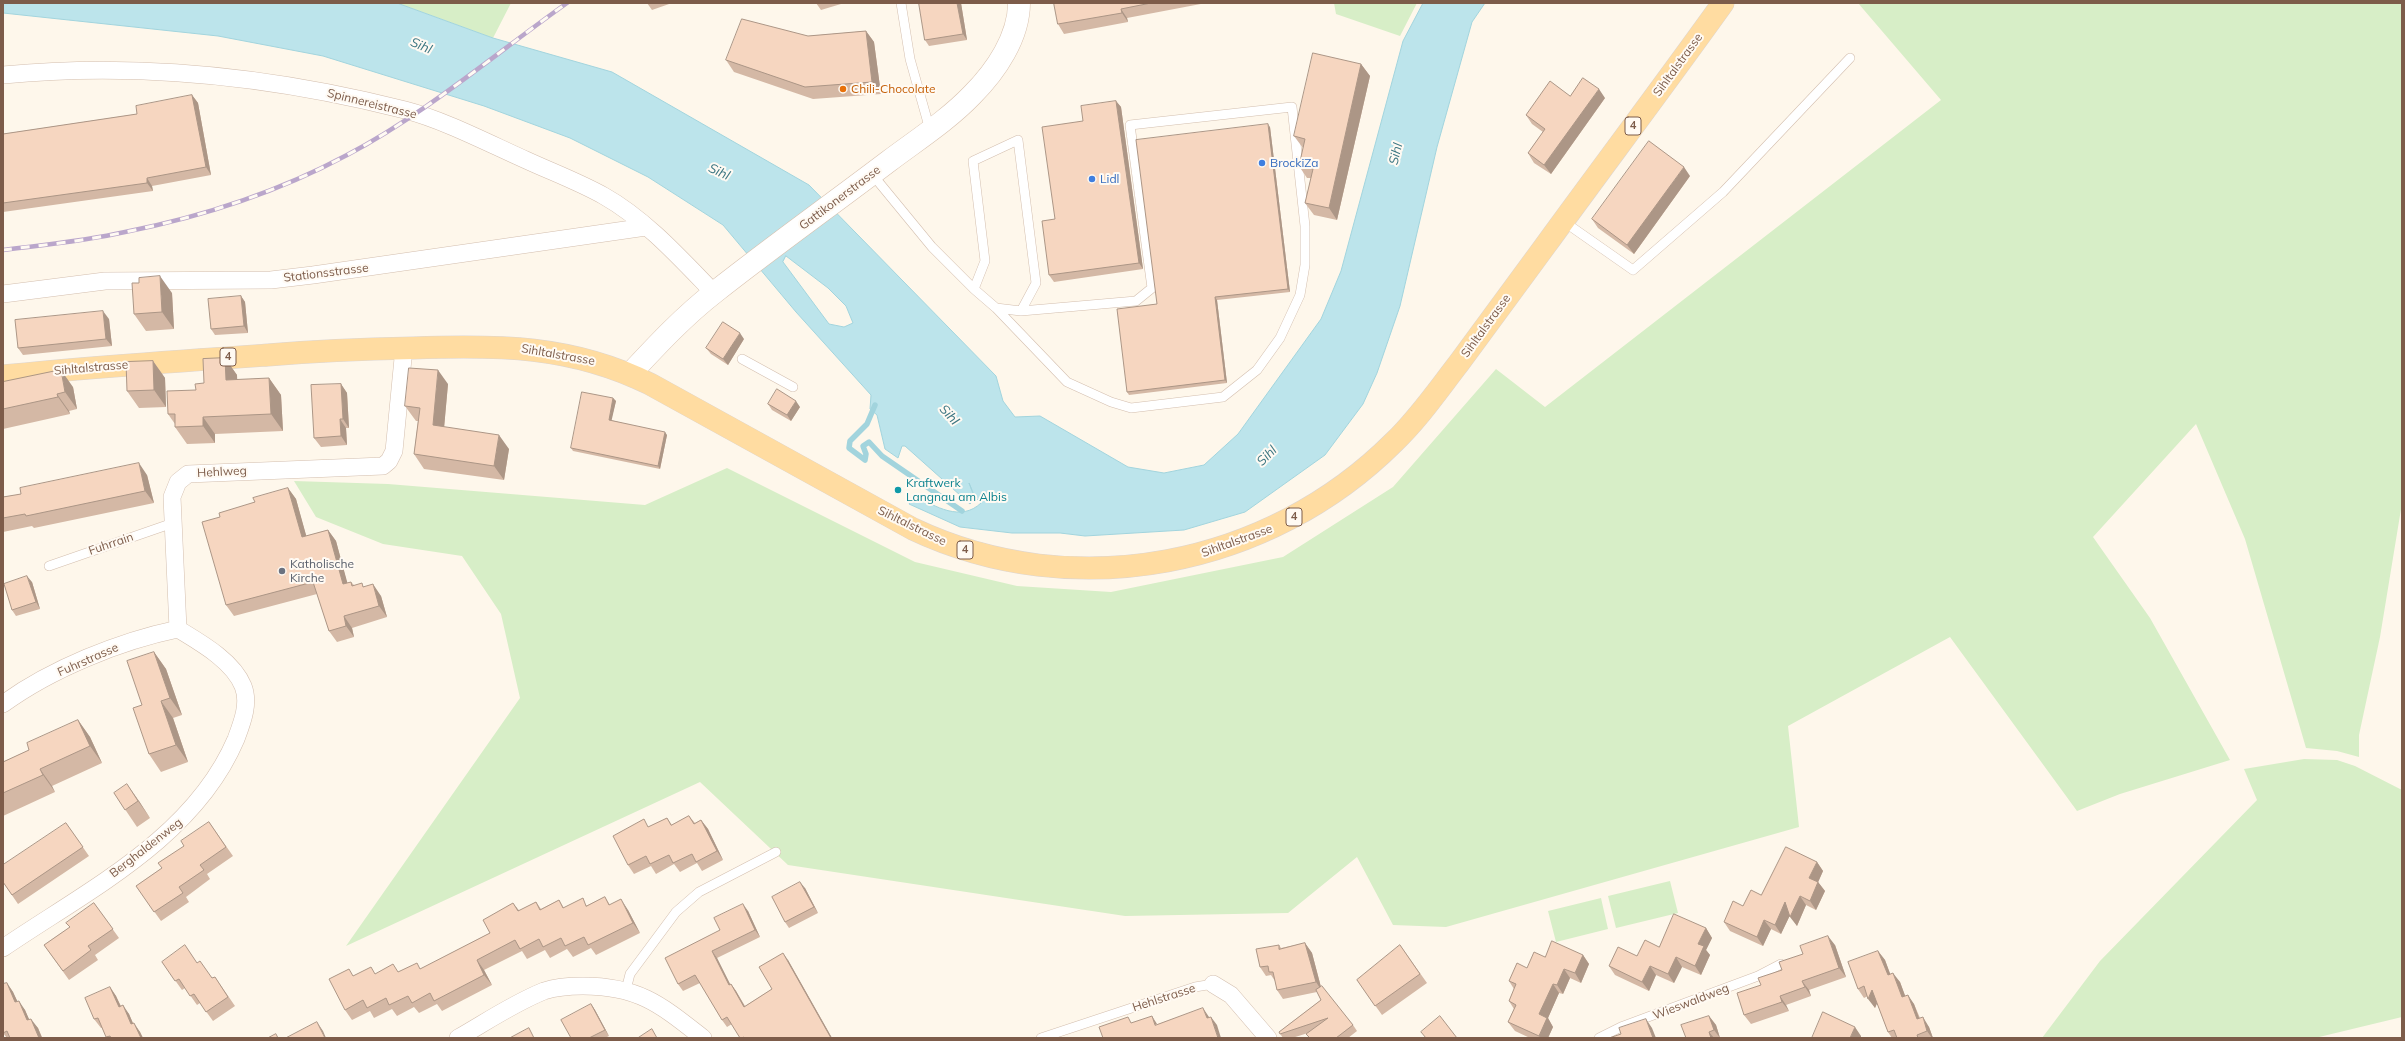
<!DOCTYPE html>
<html>
<head>
<meta charset="utf-8">
<style>
  body { margin:0 }
  #map { position:relative; width:2405px; height:1041px; overflow:hidden; background:#fef7eb; font-family:Mulish,sans-serif }
  canvas { display:block }
  .frame { position:absolute; inset:0; border:4px solid #7d5c4a; pointer-events:none }
</style>
</head>
<body>
<div id="map">
<canvas width="2405" height="1041"></canvas>
<div class="frame"></div>
</div>
<script>
const ctx = document.querySelector('canvas').getContext('2d');
ctx.lineJoin = 'round';
function paint(path, color) {
  ctx.fillStyle = color;
  ctx.fill(path, 'evenodd');
}
function strokePath(path, color, width, dash) {
  ctx.strokeStyle = color;
  ctx.lineWidth = width;
  ctx.lineCap = dash ? 'butt' : 'round';
  ctx.setLineDash(dash || []);
  ctx.stroke(path);
}
function label(font, color, halo, rows, align = 'center') {
  ctx.font = font + ' Mulish,sans-serif';
  ctx.lineWidth = 4;
  ctx.setLineDash([]);
  ctx.textBaseline = 'middle';
  ctx.strokeStyle = halo;
  ctx.fillStyle = color;
  for (const [text, x, y, turn = 0] of rows) {
    ctx.save();
    ctx.translate(x, y);
    ctx.rotate((+turn || 0) * Math.PI / 180);
    ctx.textAlign = isNaN(turn) ? turn : align;
    if (halo) ctx.strokeText(text, 0, 0);
    ctx.fillText(text, 0, 0);
    ctx.restore();
  }
}
paint(new Path2D(`
  M397 3H511L493 38Z
  M1334 3H1417L1400 36 1336 14Z
  M1858 3H2402V503L2380 637 2359 735V757L2337 751 2306 748 2245 539 2196 424 2093 537 2150 618 2230 760 2120 794 2077 811 1950 637 1788 726 1799 827 1446 927 1393 925 1357 857 1288 913 1125 916 788 865 700 782 346 946 520 698 501 614 462 556 383 544 316 517 294 481 388 484 645 505 727 468 915 562 1017 586 1111 592 1283 557 1393 487 1496 369 1545 407 1941 100Z
  M2304 759 2337 760 2355 766 2402 790V1017L2315 1038H2042L2100 961 2257 800 2244 769Z
  M1670 881 1678 913 1616 928 1608 896Z
  M1601 898 1608 929 1556 942 1548 911Z`), '#d7eec7');
const water = new Path2D(`
  M3 3H397L493 38 612 72 809 185 996 376 1003 401 1015 417 1040 416 1128 467 1164 473 1204 465 1238 434 1321 319 1341 271 1403 41 1423 3H1485L1472 22 1437 147 1400 306 1377 373 1363 404 1325 455 1245 512 1184 530 1085 536 1060 533H1012L960 527 909 504 915 495C935 507 961 522 981 503L975 497 969 483 975 499 970 504 905 446H902L898 458 885 449 877 415 870 409 871 395 796 312 723 225 648 177 570 138 484 106 323 56 218 36 3 13ZM786 256 828 288 846 306 853 323 844 327 829 324 783 262Z`);
paint(water, '#bce4eb');
strokePath(water, '#a2d4dd', 1);
strokePath(new Path2D(`
  M875 405 867 424 850 441 849 448 865 460 866 454 863 446 869 442 882 456 962 511`), '#a2d4dd', 5.5);
const lane = new Path2D(`
  M901 3 910 59 930 130
  M872 174 932 247 974 289 985 261 973 161 1018 140 1036 283 1021 311 996 308 974 289
  M1563 221 1633 270 1723 192 1850 58
  M996 308 1067 382 1111 402 1131 408 1223 397 1257 370 1280 338 1300 295 1305 265V226L1292 107 1130 125 1152 288 1136 301 1021 311
  M742 359 793 387
  M49 566 173 523
  M626 990 630 974 676 912 699 892 776 852
  M1041 1038 1195 987 1213 984
  M1599 1038 1621 1027 1758 976 1781 964`);
const street = new Path2D(`
  M3 75C137 62 275 77 405 110 444 120 490 144 526 160 552 172 579 182 604 196 645 219 681 259 714 293
  M3 294 105 281 271 280 313 275 646 227
  M178 629 172 497 178 482 188 474 383 466 389 461 394 451 404 348
  M3 704C51 669 120 641 178 629
  M3 948C88 890 194 838 236 739 242 723 250 703 243 686 233 661 201 643 178 629
  M1213 984 1231 995 1268 1038
  M458 1038C486 1022 514 1003 544 991 556 987 570 986 583 986 639 986 661 1005 703 1038`);
const secondary = new Path2D(`
  M630 374C657 345 684 316 715 292 772 247 831 205 889 161 917 140 948 120 972 95 996 71 1019 37 1019 3`);
const primary = new Path2D(`
  M3 376C91 367 180 361 268 355 316 351 364 349 413 348 498 345 571 345 650 384L913 529C1074 605 1269 567 1394 442 1419 418 1438 390 1459 363 1488 324 1516 285 1545 246 1604 165 1665 84 1723 3`);
strokePath(lane, '#d3beae', 10);
strokePath(street, '#d3beae', 18);
strokePath(secondary, '#d8c1ae', 23);
strokePath(primary, '#ddd5d0', 23);
strokePath(lane, '#fff', 9);
strokePath(street, '#fff', 17);
strokePath(secondary, '#fff', 22);
strokePath(primary, '#ffdca1', 22);
const rail = new Path2D(`
  M3 250C43 245 85 241 125 232 201 217 278 192 347 155 425 114 495 54 567 3`);
strokePath(rail, '#baa6cb', 4.5);
strokePath(rail, '#fffaf3', 3, [9]);
paint(new Path2D(`
  M647 3H672L652 10Z
  M816 3H841V4L821 10Z
  M919 3H961L967 40 929 46 925 40Z
  M1054 3H1206L1127 18 1128 22 1064 34 1058 24Z
  M866 31 874 42 881 94 813 99 734 72 726 60 808 36Z
  M1361 64 1370 76 1337 220 1314 215 1305 203 1311 178H1307L1299 166 1303 148 1294 136Z
  M192 95 198 103 211 175 152 186 153 191 3 212V134L137 114Z
  M1570 96 1605 98 1551 174 1534 163 1528 153 1543 132 1532 124 1526 115Z
  M1116 101 1121 107 1143 269 1054 282 1049 275 1055 219 1083 121Z
  M1270 127 1290 292 1217 300 1227 383 1129 395 1127 392 1157 304Z
  M1690 176 1634 254 1598 228 1592 219Z
  M172 293 174 329 146 331 134 314Z
  M241 296 245 302 248 333 215 335 211 329Z
  M109 319 112 346 23 355 18 348Z
  M744 339 728 365 711 354 706 348Z
  M225 358 237 375V380L269 378 281 395 283 431 215 434V443L187 444 175 427V424L168 414 204 383Z
  M153 361 165 378 166 407 139 408 127 391Z
  M3 382 73 387 77 409 69 411 70 414 3 429Z
  M341 384 347 393 349 428H346L347 445 321 447 314 438Z
  M448 384 444 427 509 449 504 480 424 469 414 454 418 421H416L405 406Z
  M613 398 616 401 611 420 667 435 660 469 573 451 571 448Z
  M768 404 800 407 791 421 772 410Z
  M147 475 154 503 34 528 32 526 3 532V497Z
  M288 488 296 499 306 536 328 530 336 541 347 583 351 582 354 585 365 587 381 596 387 617 352 628 354 637 337 642 329 631 317 594 234 616 226 605 220 517Z
  M32 582 40 609 16 616 12 610Z
  M154 652 166 669 182 715 173 718 188 762 161 772 149 754 142 705Z
  M78 720 90 737 102 763 52 786 55 792 3 816V762L29 750Z
  M114 793 139 801 150 818 137 827Z
  M689 816 695 823 701 820 708 829 723 860 702 871 697 863 680 872 674 864 656 874 651 866 634 874 628 865 649 827 667 818 672 825Z
  M209 822 233 856 207 874 210 879 186 897 189 902 161 921 136 886 162 868 184 846Z
  M66 823 89 856 18 904 3 882Z
  M1817 862 1823 871 1818 882 1825 891 1816 910 1806 905 1797 926 1790 915 1781 934 1771 929 1763 946 1730 931 1724 922 1743 906Z
  M805 888 818 913 789 928 785 922Z
  M605 897 610 905 628 910 640 933 596 955 591 948 573 957 567 949 550 958 545 950 527 959 522 951 484 970 492 985 442 1011 437 1004 419 1013 414 1007 397 1016 392 1009 374 1018 370 1011 352 1020 345 1010 353 976 399 972 421 969 490 933 519 911 536 902 541 909 559 900 564 908 588 905Z
  M94 903 119 938 95 955 98 960 69 980 44 945 70 927Z
  M748 911 760 937 717 958 730 984H731L736 991 745 1006 772 989 788 960 832 1038H740L732 1024 727 1027 722 1020 700 983 683 991 678 984 720 930Z
  M1706 928 1712 938 1706 950 1710 955 1701 975 1682 967 1674 983 1656 975 1649 991 1615 975 1609 966 1637 956 1659 947Z
  M1305 943 1312 953 1321 987 1353 1025 1357 1031 1348 1038H1309L1306 1034 1308 1033 1292 1038H1283L1279 1032 1321 1000 1317 992 1283 999 1277 990 1275 981 1271 975 1266 976 1260 967 1279 945 1281 948Z
  M1400 945 1427 983 1382 1015 1357 980Z
  M1835 945 1846 977 1809 990 1811 996 1786 1005 1789 1011 1751 1024 1744 1015 1761 985 1782 970Z
  M1878 951 1885 960 1890 974 1900 982 1905 996 1914 1004 1920 1018 1929 1027 1933 1038H1892L1888 1032 1877 1003 1875 1008 1868 996 1864 998 1858 989Z
  M1583 955 1589 964 1581 983 1570 978 1563 994 1559 993 1548 1018 1553 1027 1548 1038H1530L1515 1031 1508 1022 1514 1009 1509 1001 1514 989 1509 981 1545 957Z
  M162 962 197 963 212 978 215 977 235 1006 213 1021 200 1003 197 1005 185 988 182 990Z
  M7 983 13 992 17 1001 25 1010 29 1020 38 1028 42 1037 44 1038H7L3 1033Z
  M110 987 116 996 121 1006 129 1014 133 1023 140 1032 143 1038H107L102 1028H101L94 1019Z
  M591 1004 595 1010 609 1036 605 1038H571Z
  M1709 1016 1716 1025 1720 1038H1686Z`), '#d4b8a5');
paint(new Path2D(`
  M957 3H961L967 40 963 34Z
  M1121 9 1127 18 1128 22 1122 13Z
  M866 31 874 42 881 94 872 82Z
  M1361 64 1370 76 1337 220 1329 208Z
  M1599 89 1605 98 1551 174 1544 165Z
  M192 95 198 103 211 175 206 167Z
  M1116 101 1121 107 1143 269 1139 263Z
  M1268 124 1270 127 1290 292 1288 289Z
  M1684 167 1690 176 1634 254 1627 245Z
  M147 178 152 186 153 191 147 183Z
  M160 276 172 293 174 329 162 312Z
  M241 296 245 302 248 333 244 326Z
  M1215 297 1217 300 1227 383 1225 380Z
  M103 311 109 319 112 346 106 339Z
  M740 333 744 339 728 365 723 359Z
  M225 358 237 375 238 397 226 380Z
  M153 361 165 378 166 407 154 390Z
  M61 370 73 387 77 409 65 392Z
  M438 370 448 384 443 440 433 425Z
  M269 378 281 395 283 431 271 414Z
  M341 384 347 393 349 428 343 419Z
  M57 394 69 411 70 414 58 397Z
  M613 398 616 401 611 423 609 420Z
  M796 401 800 407 791 421 787 415Z
  M203 417 215 434V443L203 426Z
  M340 419 346 428 347 445 341 436Z
  M665 432 667 435 660 469 658 466Z
  M499 435 509 449 504 480 494 466Z
  M139 463 147 475 154 503 145 491Z
  M288 488 296 499 310 549 302 537Z
  M328 530 336 541 351 596 343 584Z
  M27 576 32 582 40 609 36 602Z
  M373 584 381 596 387 617 379 606Z
  M344 616 352 628 354 637 346 626Z
  M154 652 166 669 182 715 170 698Z
  M161 701 173 718 188 762 176 745Z
  M78 720 90 737 102 763 90 746Z
  M40 769 52 786 55 792 43 775Z
  M127 784 139 801 150 818 138 801Z
  M701 820 708 829 723 860 717 851Z
  M1817 862 1823 871 1816 887 1809 878Z
  M800 882 805 888 818 913 814 907Z
  M1818 882 1825 891 1816 910 1810 901Z
  M1800 896 1806 905 1797 926 1790 917Z
  M621 899 628 910 640 933 633 923Z
  M1785 902 1792 911 1781 934 1775 925Z
  M513 903 521 913 518 911Z
  M743 904 748 911 760 937 755 930Z
  M1764 920 1771 929 1763 946 1757 937Z
  M1706 928 1712 938 1706 950 1710 955 1701 975 1695 966 1698 944Z
  M1828 936 1835 945 1846 977 1839 968Z
  M1305 943 1312 953 1322 991 1316 982Z
  M712 951 717 958 734 992 729 985Z
  M1878 951 1885 960 1894 984 1888 975Z
  M783 953 788 960 832 1038H831Z
  M1583 955 1589 964 1581 983 1575 973Z
  M1676 957 1682 967 1674 983 1668 974Z
  M477 960 484 970 492 985 484 975Z
  M1650 966 1656 975 1649 991 1642 982Z
  M1564 969 1570 978 1563 994 1557 985Z
  M1893 973 1900 982 1909 1006 1902 997Z
  M1802 981 1809 990 1811 996 1805 987Z
  M7 983 13 992 22 1011 15 1002Z
  M731 984 736 991 749 1014 744 1007Z
  M1553 984 1559 993 1548 1018 1553 1027 1548 1038H1540L1539 1036V1014Z
  M110 987 116 996 125 1016 119 1007Z
  M1872 990 1879 999 1875 1008 1868 999Z
  M1908 995 1914 1004 1923 1029 1917 1019Z
  M1780 996 1786 1005 1789 1011 1782 1002Z
  M19 1001 25 1010 34 1030 27 1020Z
  M591 1004 595 1010 609 1036 605 1030Z
  M123 1005 129 1014 137 1033 131 1024Z
  M1203 1008 1209 1017 1213 1027 1207 1018Z
  M1152 1016 1157 1024 1155 1025Z
  M1709 1016 1716 1025 1720 1038 1714 1030Z
  M1211 1017 1217 1025 1221 1038H1218Z
  M1923 1017 1929 1027 1933 1038H1932L1927 1031Z
  M31 1019 38 1028 42 1038H39Z
  M1646 1019 1652 1028 1656 1038H1653Z
  M317 1022 323 1031 326 1038H325Z
  M134 1023 140 1032 143 1038H141Z
  M1855 1027 1861 1036V1038H1850Z
  M1709 1032 1714 1038H1711Z`), '#ac9686');
const building = new Path2D(`
  M919 3H957L963 34 925 40Z
  M1054 3H1151L1121 9 1122 13 1058 24Z
  M742 19 808 36 866 31 872 82 805 87 726 60Z
  M1313 53 1361 64 1329 208 1305 203 1313 169 1299 166 1305 139 1294 136Z
  M1583 78 1599 89 1544 165 1528 153 1545 129 1526 115 1550 81 1570 96Z
  M192 95 206 167 147 178V183L3 203V134L137 114 136 106Z
  M1116 101 1139 263 1049 275 1042 221 1055 219 1042 127 1083 121 1081 106Z
  M1268 124 1288 289 1215 297 1225 380 1127 392 1117 309 1157 304 1136 140Z
  M1649 141 1684 167 1627 245 1592 219Z
  M160 276 162 312 134 314 132 283H139V278Z
  M241 296 244 326 211 329 208 299Z
  M103 311 106 339 18 348 15 320Z
  M723 322 740 333 723 359 706 348Z
  M225 358 226 380 269 378 271 414 203 417V426L175 427V414H168L167 391 196 390 195 384 204 383 203 359Z
  M153 361 154 390 127 391 126 362Z
  M409 368 438 370 433 425 499 435 494 466 414 454 420 408 405 406Z
  M61 370 65 392 57 394 58 397 3 409V382Z
  M341 384 343 419H340L341 436 314 438 311 385Z
  M777 389 796 401 787 415 768 404Z
  M582 392 613 398 609 420 665 432 658 466 571 448Z
  M139 463 145 491 26 516 25 514 3 518V497L21 494 20 488Z
  M288 488 302 537 328 530 343 584 351 582 352 586 362 583 363 587 373 584 379 606 344 616 346 626 329 631 313 582 226 605 202 522 220 517 219 513 255 502 253 498Z
  M27 576 36 602 12 610 4 584Z
  M154 652 170 698 161 701 176 745 149 754 133 708 142 705 127 661Z
  M78 720 90 746 40 769 43 775 3 793V762L29 750 27 743Z
  M127 784 138 801 125 810 114 793Z
  M689 816 694 824 701 820 717 851 696 862 692 854 673 863 669 855 650 864 646 856 628 865 613 836 644 819 648 827 667 818 671 825Z
  M209 822 226 847 200 865 204 870 179 887 183 893 154 912 136 886 162 868 158 863 184 846 181 841Z
  M66 823 83 847 12 895 3 882V865Z
  M1786 847 1817 862 1809 878 1818 882 1810 901 1800 896 1790 917 1785 902 1775 925 1764 920 1757 937 1724 922 1733 901 1743 906 1751 890 1761 895Z
  M800 882 814 907 785 922 772 897Z
  M605 897 609 905 621 899 633 923 588 945 584 937 565 946 561 938 543 947 539 939 520 949 515 940 477 960 484 975 434 1001 430 993 412 1003 408 996 389 1005 386 998 367 1008 363 1000 345 1010 329 979 349 969 353 976 371 967 375 974 393 964 398 972 417 963 420 969 490 933 483 920 513 903 518 911 536 902 540 910 559 900 563 908 583 898 586 906Z
  M94 903 113 929 88 946 91 950 63 971 44 945 70 927 66 923Z
  M743 904 755 930 712 951 729 985 731 984 744 1007 772 989 759 967 783 953 831 1038H745L744 1037 742 1038H740L727 1017 722 1020 695 975 678 984 665 958 720 930 714 918Z
  M1674 914 1706 928 1698 944 1704 946 1695 966 1676 957 1668 974 1650 966 1642 982 1609 966 1618 947 1637 956 1645 940 1659 947Z
  M1828 936 1839 968 1802 981 1805 987 1780 996 1782 1002 1744 1015 1737 993 1761 985 1758 978 1782 970 1779 962 1803 954 1800 946Z
  M1552 941 1583 955 1575 973 1564 969 1557 985 1553 984 1539 1014 1547 1018 1539 1036 1508 1022 1516 1005 1509 1001 1516 984 1509 981 1517 963 1527 968 1534 952 1545 957Z
  M1305 943 1316 982 1277 990 1273 972H1269L1268 966 1260 967 1256 949 1279 945V949Z
  M185 945 197 963 200 961 212 978 215 977 228 997 206 1012 194 994 190 996 179 979 175 981 162 962Z
  M1400 945 1420 974 1375 1006 1357 980Z
  M1878 951 1888 975 1893 973 1902 997 1908 995 1917 1019 1923 1017 1927 1031 1917 1035 1918 1038H1897L1894 1030 1888 1032 1872 990 1868 999 1864 986 1858 989 1848 962Z
  M7 983 15 1002 19 1001 27 1020 31 1019 39 1038H10L7 1031 3 1033V984Z
  M1322 986 1353 1025 1336 1038H1310L1306 1034 1328 1018 1280 1034 1279 1032 1321 1000 1316 990Z
  M110 987 119 1007 123 1005 131 1024 134 1023 141 1038H111L110 1036 106 1037 98 1018 94 1019 85 998Z
  M591 1004 605 1030 589 1038H571L561 1020Z
  M1203 1008 1207 1018 1211 1017 1218 1038H1103L1099 1027 1128 1017 1131 1023 1152 1016 1155 1025Z
  M1823 1012 1855 1027 1850 1038H1812Z
  M1440 1016 1457 1038H1426L1421 1032Z
  M1709 1016 1714 1030 1709 1032 1711 1038H1686L1681 1025Z
  M1646 1019 1653 1038H1609L1621 1034 1619 1028Z
  M317 1022 325 1038H286Z
  M529 1028 534 1038H510Z
  M652 1029 657 1038H638Z
  M276 1034 278 1038H268Z`);
paint(building, '#f6d6c0');
strokePath(building, '#ac9686', 1);
for (const [x, y, r, color] of [
  [843,89,4,"#e8710a"],
  [1262,163,4,"#3f7fe0"],
  [1092,179,4,"#3f7fe0"],
  [898,490,4,"#0f9aa8"],
  [282,571,4,"#6b7280"]
]) {
  const dot = new Path2D();
  dot.arc(x, y, r, 0, 2 * Math.PI);
  ctx.fillStyle = color;
  ctx.fill(dot);
  strokePath(dot, '#fffaf3', 1.5);
}
for (const [x, y, w] of [
  [1633,126,16],
  [228,357,16],
  [1294,517,16],
  [965,550,16]
]) {
  const box = new Path2D();
  box.roundRect(x - w / 2, y - 9, w, 18, 3);
  ctx.fillStyle = '#fffaf3';
  ctx.fill(box);
  strokePath(box, '#7d5c4a', 1);
}
label('bold 11px', '#7d5c4a', null, [
  ["4",1633,126],
  ["4",228,357],
  ["4",1294,517],
  ["4",965,550]
]);
label('12px', '#7d5c4a', '#fffaf3', [
  ["Sihltalstrasse",1678,65,-54],
  ["Spinnereistrasse",372,104,14],
  ["Gattikonerstrasse",840,198,-37],
  ["Stationsstrasse",326,273,-7],
  ["Sihltalstrasse",1486,326,-54],
  ["Sihltalstrasse",558,355,10],
  ["Sihltalstrasse",91,368,-5],
  ["Hehlweg",222,472,-3],
  ["Sihltalstrasse",912,526,26],
  ["Sihltalstrasse",1237,541,-20],
  ["Fuhrrain",111,544,-19],
  ["Fuhrstrasse",88,660,-24],
  ["Berghaldenweg",146,848,-38],
  ["Hehlstrasse",1164,998,-18],
  ["Wieswaldweg",1691,1002,-21]
]);
label('12px', '#c56008', '#fffaf3', [
  ["Chili-Chocolate",851,89]
], 'left');
label('12px', '#366cbe', '#fffaf3', [
  ["BrockiZa",1270,163],
  ["Lidl",1100,179]
], 'left');
label('12px', '#0d838f', '#fffaf3', [
  ["Kraftwerk",906,483],
  ["Langnau am Albis",906,497]
], 'left');
label('12px', '#5b616d', '#fffaf3', [
  ["Katholische",290,564],
  ["Kirche",290,578]
], 'left');
label('italic 13px', '#3c7682', '#fffaf3', [
  ["Sihl",421,46,23],
  ["Sihl",1396,154,-76],
  ["Sihl",719,172,25],
  ["Sihl",949,415,48],
  ["Sihl",1267,456,-45]
]);
</script>
</body>
</html>
